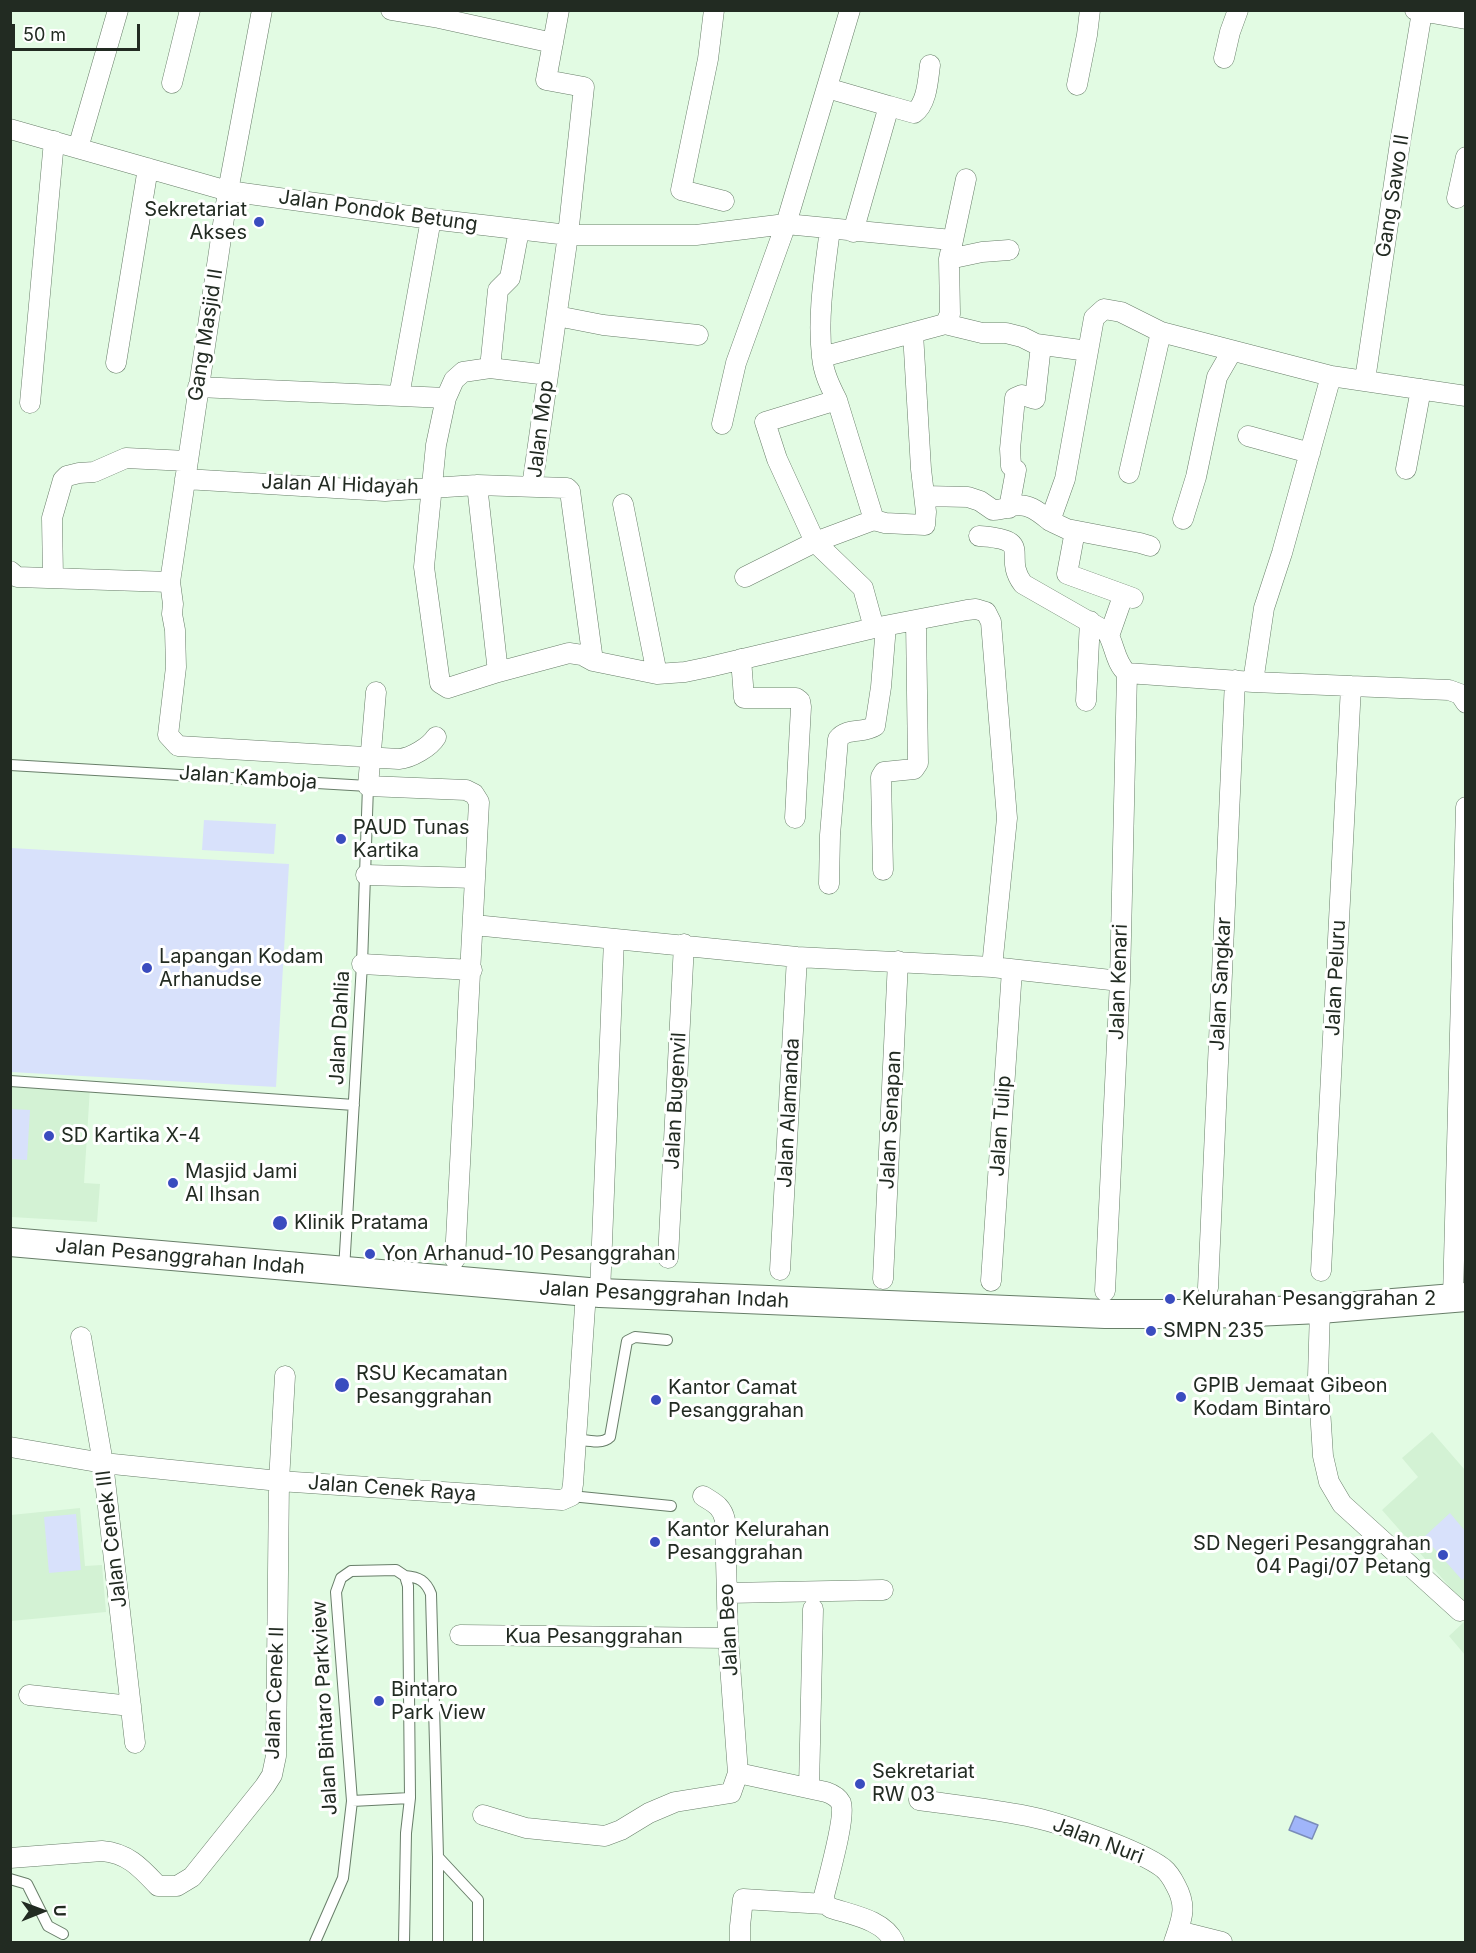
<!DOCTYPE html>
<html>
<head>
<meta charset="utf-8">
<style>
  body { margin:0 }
  #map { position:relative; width:1476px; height:1953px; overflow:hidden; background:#e2fbe3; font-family:Inter,sans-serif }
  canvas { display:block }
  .frame { position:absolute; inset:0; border:12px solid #222b22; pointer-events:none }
  .north { position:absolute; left:12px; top:1881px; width:60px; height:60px; -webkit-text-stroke:4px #fff; paint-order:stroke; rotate:89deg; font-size:16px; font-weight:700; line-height:24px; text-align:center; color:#222b22 }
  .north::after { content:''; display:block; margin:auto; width:21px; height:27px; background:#222b22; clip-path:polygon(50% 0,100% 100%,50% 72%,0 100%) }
  .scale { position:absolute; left:12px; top:24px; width:128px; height:27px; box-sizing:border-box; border:3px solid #222b22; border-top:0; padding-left:8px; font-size:18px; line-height:21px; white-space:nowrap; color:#222b22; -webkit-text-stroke:4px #fff; paint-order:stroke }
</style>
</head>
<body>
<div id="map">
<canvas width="1476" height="1953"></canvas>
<div class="frame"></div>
<div class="north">U</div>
<div class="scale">50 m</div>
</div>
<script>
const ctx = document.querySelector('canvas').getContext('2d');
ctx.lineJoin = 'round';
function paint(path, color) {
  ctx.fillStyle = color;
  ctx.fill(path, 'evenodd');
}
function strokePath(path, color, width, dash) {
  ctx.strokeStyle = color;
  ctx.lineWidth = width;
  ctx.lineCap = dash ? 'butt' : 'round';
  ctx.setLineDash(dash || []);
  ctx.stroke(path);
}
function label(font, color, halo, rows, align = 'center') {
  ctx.font = font + ' Inter,sans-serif';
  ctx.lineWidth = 6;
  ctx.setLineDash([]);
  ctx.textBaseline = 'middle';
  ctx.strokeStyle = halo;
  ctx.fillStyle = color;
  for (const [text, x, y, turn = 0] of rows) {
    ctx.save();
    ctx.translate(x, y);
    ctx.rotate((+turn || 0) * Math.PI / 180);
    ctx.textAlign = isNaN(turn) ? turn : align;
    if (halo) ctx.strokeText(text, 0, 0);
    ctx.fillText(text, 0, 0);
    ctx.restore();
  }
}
paint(new Path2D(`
  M10 1083 90 1088 84 1183 100 1184 97 1222 11 1217Z
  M1432 1432 1465 1470V1599L1463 1602 1382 1510 1418 1477 1402 1458Z
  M80 1508 85 1566 102 1565 106 1612 11 1621V1515Z
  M1465 1621V1655L1449 1636Z`), '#d3f2d4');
paint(new Path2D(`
  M204 820 276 824 274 854 202 850Z
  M11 848 289 864 276 1087 11 1072Z
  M11 1109 30 1110 27 1160 11 1159Z
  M1450 1513 1465 1531V1577L1462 1580 1424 1537Z
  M76 1514 81 1570 49 1573 44 1517Z`), '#d8e1fb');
const water = new Path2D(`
  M1295 1816 1318 1825 1312 1839 1289 1830Z`);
paint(water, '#a0b5fa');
strokePath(water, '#7a8cb9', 1.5);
const lane = new Path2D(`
  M10 765 368 786 362 964 344 1270
  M10 1081 354 1105
  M575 1439C586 1440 602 1445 610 1437L627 1341 635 1337 667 1340
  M571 1496 671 1506
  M405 1576C419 1577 426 1581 431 1594L438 1857V1942
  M352 1801 410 1798
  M438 1857 478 1900V1942
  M10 1879 27 1884 48 1926 63 1934
  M315 1942 343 1878 352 1801 336 1592 341 1578 351 1571 396 1570 405 1576 408 1586 410 1798 406 1833 404 1942`);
const street = new Path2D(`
  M391 10 439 18 553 43
  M714 10 708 59 681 190 724 201
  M1415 10 1466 19
  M1224 58 1230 32 1238 10
  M172 83 190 10
  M1077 85 1087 35 1090 10
  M827 88 889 106 853 232
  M889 106 914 113C927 104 928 80 930 65
  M10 129 228 191 431 219 568 235H696L786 224 952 240
  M78 148 118 10
  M966 179 949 259 982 252 1009 250
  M1457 198 1466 157
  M830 229C825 270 817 315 822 356 823 372 830 386 837 400L765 422 777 459 815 542 863 588 874 628
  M557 316 603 325 698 335
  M945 324 982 333H1006L1022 337 1036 344 1088 351
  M822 357 945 324 950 314 949 259
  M116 363 148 168
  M490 368 498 290 510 278 519 230
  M1365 380 1400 143 1422 12
  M198 387 446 398
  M399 396 431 219
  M30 403 54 141
  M722 424 736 363 786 224 850 10
  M1248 436 1310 453
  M1406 469 1421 389
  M1129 473 1161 332
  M185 479 385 491 477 485 567 488 570 491 593 661
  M477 485 498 672 569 653 582 655 593 661 657 674 623 504
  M532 487 568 235 584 87 546 80 559 10
  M924 496 968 497 980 501 993 510C1001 510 1006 508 1013 506 1028 502 1040 513 1050 521
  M1009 508 1016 470 1011 466 1010 449 1015 398 1022 395 1035 399 1041 345
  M1183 519 1196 477 1217 377 1232 351
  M874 520 885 523 925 525 926 512 921 469 913 333
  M1075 531 1067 574 1133 598
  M979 536C1037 540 1001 555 1023 584L1107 632C1115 645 1115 663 1127 673L1253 682 1449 690 1460 694 1466 703
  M1150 546 1140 543 1067 529 1050 521 1065 479 1094 318 1104 309 1121 312 1161 332 1331 376 1466 396
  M10 571 17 577 170 582
  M53 577 52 518 63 480 67 476 79 473 94 472 126 458 187 461
  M745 577 815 542 874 520 837 400
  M1109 636 1122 599
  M741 659 744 698H796L800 701 801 707 795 818
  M498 672 448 688 440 683 424 567 436 445 446 398 454 380 463 372 490 368 548 375
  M657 674 685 672 709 667 874 628 967 610 976 609 986 612 991 622 1007 818 992 967
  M1253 682 1264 608 1282 553 1331 376
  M376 692 368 786 466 790 474 794 479 802 455 1259
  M1086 701 1090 621
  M168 735 176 667 175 630 172 614 173 604 170 582 228 191 262 10
  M168 735 178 746 399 759C411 758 430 747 436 737
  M883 870 881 777 884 772 914 769 918 763 916 621
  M366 875 475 878
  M829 884 830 835 838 739C847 727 863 734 875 726L881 687 886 626
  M474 925 797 957 992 967 1120 981
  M362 964 472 970
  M668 1258 684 944
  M780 1270 797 957
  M1321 1271 1351 686
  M883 1279 898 961
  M991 1281 1012 970
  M1208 1288 1235 680
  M1105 1291 1120 981 1127 673
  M600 1293 614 939
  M1453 1298 1466 807
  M1320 1309 1318 1377 1323 1456 1329 1482 1342 1504 1460 1611
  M81 1337 103 1463 135 1743
  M10 1447 103 1463 279 1481 562 1500 571 1496 573 1484 586 1292
  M703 1496C714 1503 722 1506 725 1520L728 1638 738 1773 826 1792C832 1794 838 1797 841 1803 846 1817 828 1879 824 1896L825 1904 831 1908C852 1915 884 1920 894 1942
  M727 1593 883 1590
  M460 1635 728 1638
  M29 1695 131 1706
  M809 1788 813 1609
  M919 1800C955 1805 991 1809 1027 1816 1058 1822 1138 1849 1163 1868 1168 1872 1173 1880 1176 1886 1188 1908 1181 1921 1174 1942
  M483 1815 526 1828 605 1836 621 1830 649 1813 675 1802 731 1793 738 1773
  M10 1858 102 1851C128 1853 141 1868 158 1886H177L192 1877 265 1786 272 1775 276 1756 279 1481 285 1376
  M1178 1931 1222 1942
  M740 1942V1926L743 1899 825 1904`);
const secondary = new Path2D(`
  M10 1242 600 1293 1105 1314H1210L1320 1309 1466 1297`);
strokePath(lane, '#687e69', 12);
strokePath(street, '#687e69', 21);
strokePath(secondary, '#687e69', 30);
strokePath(lane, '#fff', 10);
strokePath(street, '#fff', 20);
strokePath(secondary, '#fff', 28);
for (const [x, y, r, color] of [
  [259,222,6,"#3a4cbf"],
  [341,839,6,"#3a4cbf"],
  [147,968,6,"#3a4cbf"],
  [49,1136,6,"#3a4cbf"],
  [173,1183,6,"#3a4cbf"],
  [280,1223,8,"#3a4cbf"],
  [370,1254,6,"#3a4cbf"],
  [1170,1299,6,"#3a4cbf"],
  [1151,1331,6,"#3a4cbf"],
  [342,1385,8,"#3a4cbf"],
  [1181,1397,6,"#3a4cbf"],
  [656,1400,6,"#3a4cbf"],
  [655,1542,6,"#3a4cbf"],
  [1443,1555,6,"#3a4cbf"],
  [379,1701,6,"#3a4cbf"],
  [860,1784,6,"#3a4cbf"]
]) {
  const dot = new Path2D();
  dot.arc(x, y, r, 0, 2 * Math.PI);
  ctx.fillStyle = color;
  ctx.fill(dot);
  strokePath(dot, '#fff', 2);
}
label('20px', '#222b22', '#fff', [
  ["Gang Sawo II",1393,196,-81],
  ["Jalan Pondok Betung",378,211,8],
  ["Gang Masjid II",206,335,-81],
  ["Jalan Mop",541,429,-83],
  ["Jalan Al Hidayah",340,485,2],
  ["Jalan Kamboja",248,778,4],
  ["Jalan Peluru",1336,978,-87],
  ["Jalan Kenari",1119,982,-88],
  ["Jalan Sangkar",1221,984,-87],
  ["Jalan Dahlia",340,1028,-87],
  ["Jalan Bugenvil",676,1101,-87],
  ["Jalan Alamanda",789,1113,-87],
  ["Jalan Senapan",891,1120,-87],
  ["Jalan Tulip",1001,1126,-86],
  ["Jalan Pesanggrahan Indah",180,1257,5],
  ["Jalan Pesanggrahan Indah",664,1295,3],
  ["Jalan Cenek Raya",392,1489,4],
  ["Jalan Cenek III",112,1539,-97],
  ["Jalan Beo",729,1630,-93],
  ["Kua Pesanggrahan",594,1637],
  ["Jalan Cenek II",275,1693,-88],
  ["Jalan Bintaro Parkview",325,1708,-93],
  ["Jalan Nuri",1098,1841,21]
]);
label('20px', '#222b22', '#fff', [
  ["Sekretariat",247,210,"right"],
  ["Akses",247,233,"right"],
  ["PAUD Tunas",353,828],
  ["Kartika",353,851],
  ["Lapangan Kodam",159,957],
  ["Arhanudse",159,980],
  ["SD Kartika X-4",61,1136],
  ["Masjid Jami",185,1172],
  ["Al Ihsan",185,1195],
  ["Klinik Pratama",294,1223],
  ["Yon Arhanud-10 Pesanggrahan",382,1254],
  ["Kelurahan Pesanggrahan 2",1182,1299],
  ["SMPN 235",1163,1331],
  ["RSU Kecamatan",356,1374],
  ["Pesanggrahan",356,1397],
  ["GPIB Jemaat Gibeon",1193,1386],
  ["Kodam Bintaro",1193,1409],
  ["Kantor Camat",668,1388],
  ["Pesanggrahan",668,1411],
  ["Kantor Kelurahan",667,1530],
  ["Pesanggrahan",667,1553],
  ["SD Negeri Pesanggrahan",1431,1544,"right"],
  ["04 Pagi/07 Petang",1431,1567,"right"],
  ["Bintaro",391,1690],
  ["Park View",391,1713],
  ["Sekretariat",872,1772],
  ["RW 03",872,1795]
], 'left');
</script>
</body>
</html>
